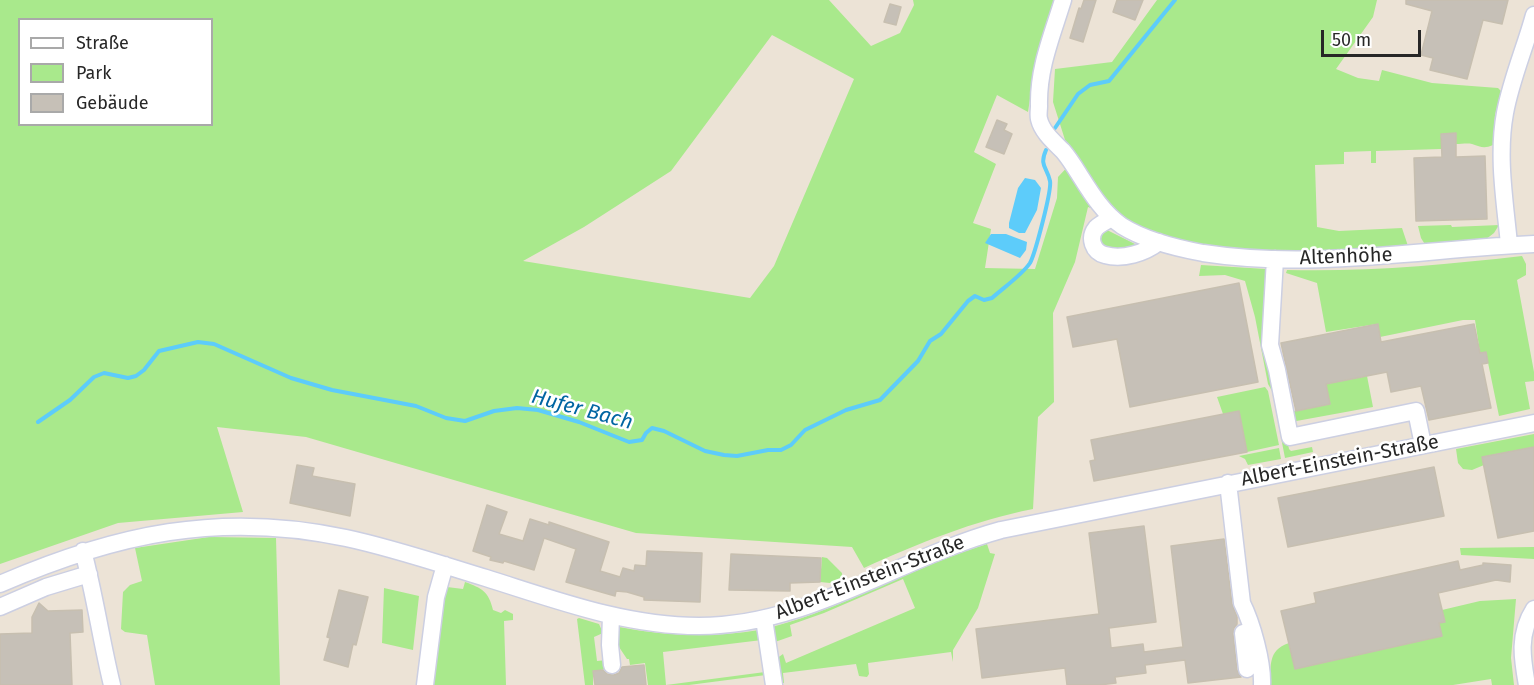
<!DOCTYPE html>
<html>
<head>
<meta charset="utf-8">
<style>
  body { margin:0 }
  #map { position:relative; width:1534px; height:685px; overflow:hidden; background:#ece3d6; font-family:"Fira Sans",sans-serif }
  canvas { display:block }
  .legend { position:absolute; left:18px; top:18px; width:195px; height:108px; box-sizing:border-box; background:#fff; border:2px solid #a9a9a9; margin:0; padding:8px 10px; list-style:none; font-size:18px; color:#272727 }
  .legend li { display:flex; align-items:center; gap:12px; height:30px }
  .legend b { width:30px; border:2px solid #a9a9a9 }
  .scale { position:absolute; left:1321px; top:30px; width:100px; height:27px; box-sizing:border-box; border:3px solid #272727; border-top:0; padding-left:8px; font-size:18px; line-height:21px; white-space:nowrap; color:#272727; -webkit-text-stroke:4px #fff; paint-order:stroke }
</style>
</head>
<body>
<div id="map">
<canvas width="1534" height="685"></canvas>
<ul class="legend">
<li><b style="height:8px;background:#fff"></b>Straße</li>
<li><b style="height:16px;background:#a9e98c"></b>Park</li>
<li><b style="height:16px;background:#c6c0b7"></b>Gebäude</li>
</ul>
<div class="scale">50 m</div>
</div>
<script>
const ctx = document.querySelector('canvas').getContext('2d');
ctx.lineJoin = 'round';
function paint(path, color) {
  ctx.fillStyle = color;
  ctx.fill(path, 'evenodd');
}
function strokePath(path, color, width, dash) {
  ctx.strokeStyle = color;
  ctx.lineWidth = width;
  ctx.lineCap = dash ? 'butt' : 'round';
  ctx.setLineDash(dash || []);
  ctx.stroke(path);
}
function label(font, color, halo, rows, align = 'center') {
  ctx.font = font + ' "Fira Sans",sans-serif';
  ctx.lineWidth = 5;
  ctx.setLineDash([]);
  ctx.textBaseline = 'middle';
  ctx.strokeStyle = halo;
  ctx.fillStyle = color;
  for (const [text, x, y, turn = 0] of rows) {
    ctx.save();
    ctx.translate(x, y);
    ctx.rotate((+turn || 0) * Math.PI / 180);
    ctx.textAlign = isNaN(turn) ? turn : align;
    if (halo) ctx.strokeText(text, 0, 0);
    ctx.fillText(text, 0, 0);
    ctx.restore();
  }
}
paint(new Path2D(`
  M0 0H829L871 46 900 33 914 5 913 0H1055L1035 66 1028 112 997 95 974 152 996 164 973 223 991 229 985 268 1035 269 1057 198 1058 177 1072 162 1053 102 1055 69 1112 62 1157 0H1377L1373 17 1336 69 1358 78 1379 81 1382 70 1432 83 1498 88 1501 91 1495 115 1493 145C1484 149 1481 147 1472 144 1468 143 1461 144 1456 144V133L1441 134V149L1376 151V163H1371V151L1344 152V164L1315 165 1317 227 1339 231 1402 228 1409 249 1248 252 1185 243 1088 207 1075 262 1053 313 1054 402 1038 417 1033 509C973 521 919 543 864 568L852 547 636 533 306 437 217 427 243 512 118 523 0 564ZM20 20H212V124H20ZM772 35 854 79 774 266 750 298 523 261 584 227 671 171Z
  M1451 225 1452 227 1499 225 1494 233 1485 240 1426 246 1421 238 1418 226Z
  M1107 230 1139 246C1128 250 1111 251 1101 244 1100 236 1100 234 1107 230Z
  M1522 256 1526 264V275L1517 280 1534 372V381L1525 382 1530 409 1499 416 1486 353H1480L1475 320H1463L1380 337 1377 324 1326 332 1317 283 1286 273 1287 270C1366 272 1443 265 1522 256Z
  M1201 265 1266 269 1264 345 1268 370 1273 371 1289 449 1291 451 1312 447 1313 452 1285 458 1272 391 1268 384 1255 317 1245 281 1225 275 1199 276Z
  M1367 376 1373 407 1291 422 1289 412 1330 404 1326 384Z
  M1265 387 1268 391 1279 445 1247 452 1223 414 1217 397Z
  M1534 434V447L1483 457 1484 465 1472 470 1463 469 1458 463 1456 449Z
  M1279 448 1281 459 1248 465 1245 459 1239 456Z
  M209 537 276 538 280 685H155L147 635 125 632 121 629 123 592 130 585 142 581 135 548Z
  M987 544 990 553 995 554 978 608 953 650V662L951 652 868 663 869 674 867 677 859 676 856 664 783 673 784 683H782L776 659 783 654 786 663 915 608 903 579 824 613 790 625 792 636 775 642 772 627C847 607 913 567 987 544Z
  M1534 547V559L1461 555 1460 548Z
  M822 557 827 558 842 573V578L830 583 820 582Z
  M465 582C482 588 489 592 493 610L501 613 505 610 513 614V620L504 621 506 685H430L443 593 447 587 463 589Z
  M384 588 419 596 413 650 382 643Z
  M1516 599 1511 658 1514 685H1492L1491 679 1453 685H1268C1273 666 1266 651 1289 643L1295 669 1441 636 1439 623 1445 621 1442 610 1480 601Z
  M579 618 599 624 603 633 594 637 597 661 607 660 608 669 593 671V685H585L577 619Z
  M619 627C666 636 711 638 759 630L762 640 663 652 666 685 765 672 766 675 689 685H648L645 663 630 665 629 659H627L617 644Z`), '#a9e98c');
paint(new Path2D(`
  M1025 178 1035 180 1041 188 1037 210 1025 233H1019L1009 228V223L1018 188Z
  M991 234H1006L1027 242 1026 250 1020 258 985 243Z`), '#5dccfa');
strokePath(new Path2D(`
  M1055 128 1078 94 1090 85 1109 81 1175 0
  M38 422 70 400 94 377 104 373 128 378 136 376 144 370 159 351 198 342 214 344 291 378 332 390 416 406 446 418 465 421 494 411 517 408 538 410 579 422 629 442 642 440 646 433 652 428 664 431 705 451 724 455 737 456 768 450H781L791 445 805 430 846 410 880 400 918 361 930 341 941 334 968 301 975 296 984 300 992 298C1003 288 1022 275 1030 263 1035 254 1052 190 1050 181 1047 167 1039 166 1046 150`), '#5dccfa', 4);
const building = new Path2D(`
  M1084 0H1096L1083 42 1070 38 1079 8 1081 9Z
  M1117 0H1143L1135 20 1113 12Z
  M1406 0H1508L1502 24 1483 20 1467 79 1430 70 1433 58 1421 55 1432 11 1406 4Z
  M890 4 901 7 896 25 884 22Z
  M997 120 1007 124 1004 130 1012 134 1004 154 986 147Z
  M1456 133V157L1485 156 1487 219 1416 221 1414 158 1442 157 1441 134Z
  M1239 283 1258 382 1130 407 1117 339 1073 347 1067 317Z
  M1378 324 1381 342 1474 324 1480 353 1486 352 1488 363 1482 364 1491 408 1429 420 1421 386 1391 392 1387 372 1326 384 1330 404 1296 411 1281 343Z
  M1239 411 1247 452 1094 481 1090 461 1095 460 1091 440Z
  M1534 447V531L1498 538 1482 457Z
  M297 465 314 468 312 476 355 484 350 516 290 503Z
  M1434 467 1444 516 1288 547 1278 498Z
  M487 505 507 512 499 534 523 541 530 519 549 525V522L609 542 600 571 620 577 623 568 634 571 635 565 646 566 647 551 702 553 700 602 644 600V597L627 592 616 591 615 596 566 582 576 549 544 538 534 570 504 561 503 563 490 560 491 557 473 551Z
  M1144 526 1156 622 1109 628 1111 648 1143 644 1144 652 1183 647 1171 546 1224 539 1232 604 1237 617V624L1234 628 1233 634 1237 670 1241 677 1188 683 1185 660 1145 665 1146 673 1115 677 1116 683 1099 685H1067L1065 668 982 678 976 629 1099 614 1089 533Z
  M731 554 821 558 820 582 790 583V591L729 590Z
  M1458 561 1460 570 1483 565V563L1511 565 1510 582 1496 580 1438 593 1445 622 1439 623 1442 636 1295 669 1281 611 1316 603 1314 593Z
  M339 590 368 597 356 645 353 644 348 667 324 660 330 638 327 637Z
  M39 603 48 611 82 610 83 632 70 633 72 685H0V634L32 633V617Z
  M644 665 646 685H595L593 671 603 670 607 674 614 675 619 673 622 667Z`);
paint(building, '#c6c0b7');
strokePath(building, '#c7bfb0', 1.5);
const minor = new Path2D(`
  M1063 0C1052 36 1038 68 1039 106 1039 110 1038 115 1039 119 1042 132 1054 142 1063 151 1069 158 1074 166 1079 174 1091 193 1103 213 1122 226 1146 241 1176 248 1203 253 1313 270 1424 249 1534 244
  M1112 218C1106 221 1100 224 1096 228 1088 238 1093 252 1105 255 1123 260 1145 253 1159 242
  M1509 244C1505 202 1497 156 1505 113 1511 80 1525 48 1534 15
  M1275 259 1270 345 1277 370 1290 437 1416 411 1423 445
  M1228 483 1242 603C1252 623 1263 662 1262 685
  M83 551C95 596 101 640 112 685
  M0 584C115 534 220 511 346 538 393 548 440 564 486 578 556 600 625 626 699 626 808 626 899 558 1001 530L1534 423
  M0 607 46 587 89 574
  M611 616 610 645 612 665
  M764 619 774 685
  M1243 633 1247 669
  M425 685 436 597 445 565
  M1527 685C1522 658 1518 634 1534 609`);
strokePath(minor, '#cccfe2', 19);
strokePath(minor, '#fff', 16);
label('20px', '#272727', '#fff', [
  ["Altenhöhe",1346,257,-2],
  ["Albert-Einstein-Straße",1340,461,-11],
  ["Albert-Einstein-Straße",870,578,-21]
]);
label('italic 21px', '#0065a2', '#fff', [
  ["Hufer Bach",582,410,15]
]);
</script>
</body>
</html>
